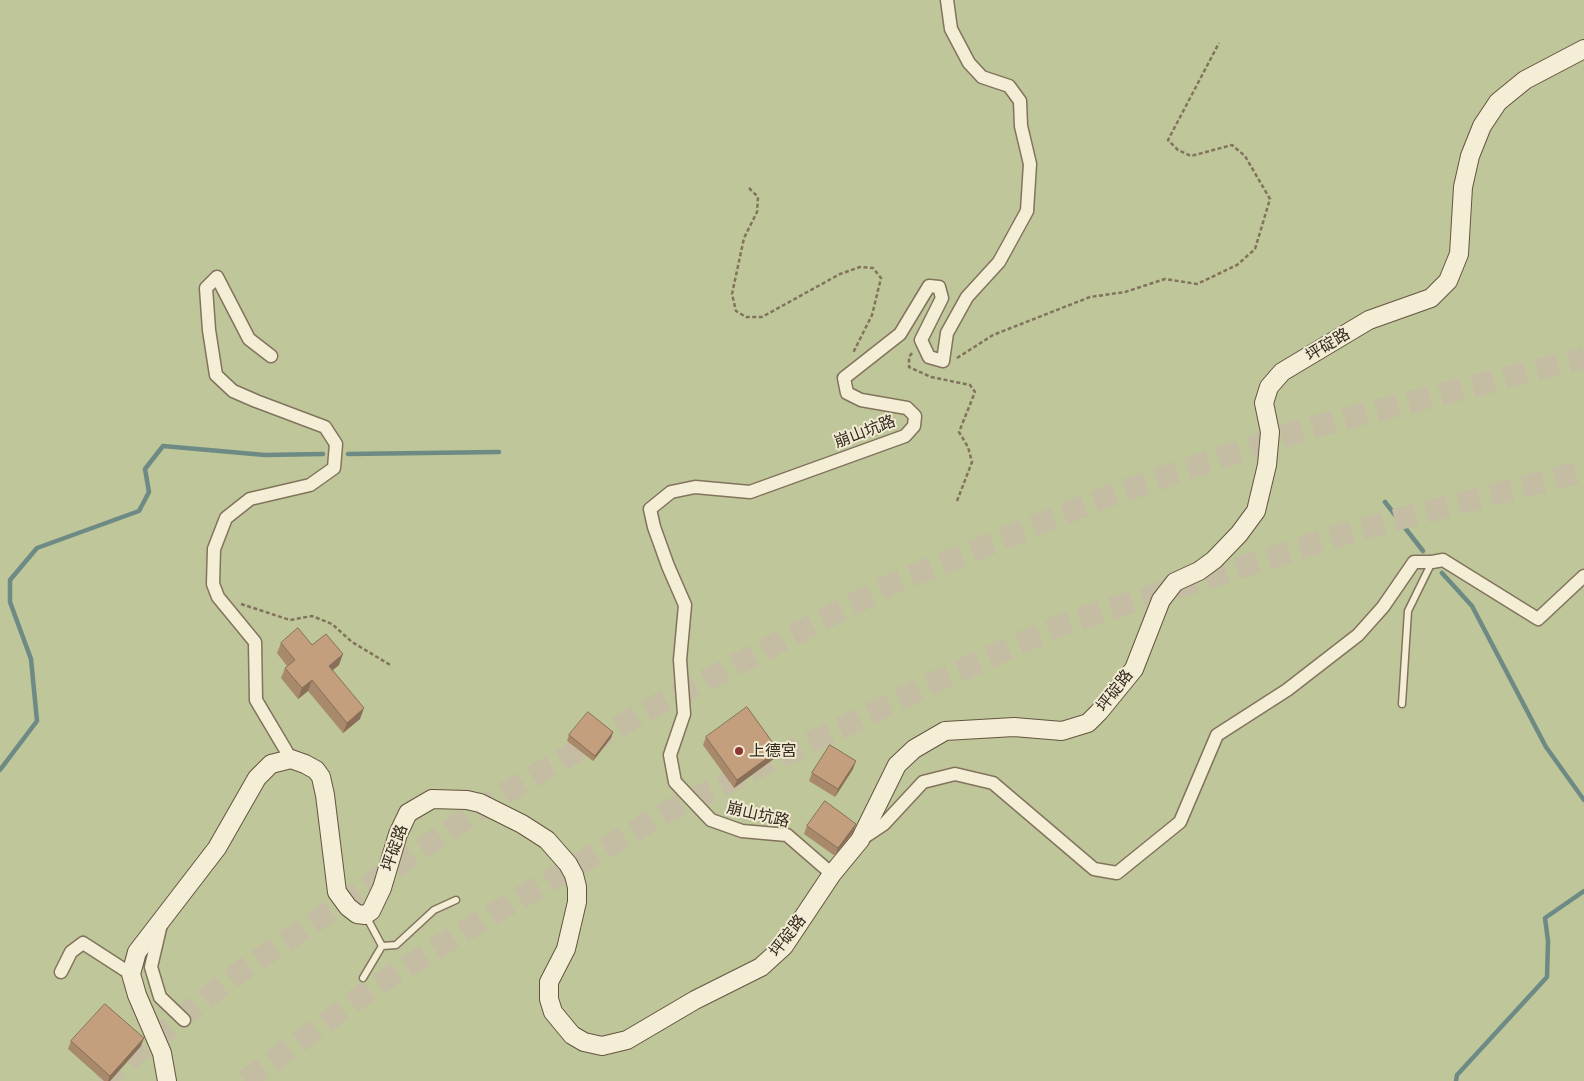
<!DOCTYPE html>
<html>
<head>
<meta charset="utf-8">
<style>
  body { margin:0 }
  canvas { display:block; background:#e9e0c5 }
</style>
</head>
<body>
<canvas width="1584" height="1081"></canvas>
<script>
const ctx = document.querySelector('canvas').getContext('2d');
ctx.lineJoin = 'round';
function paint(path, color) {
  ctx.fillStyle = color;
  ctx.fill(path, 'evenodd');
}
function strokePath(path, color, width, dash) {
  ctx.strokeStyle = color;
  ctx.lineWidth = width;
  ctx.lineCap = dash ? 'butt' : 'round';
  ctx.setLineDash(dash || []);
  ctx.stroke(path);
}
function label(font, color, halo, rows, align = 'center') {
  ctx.font = font + ' Literata,"Noto Sans TC",serif';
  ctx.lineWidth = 4;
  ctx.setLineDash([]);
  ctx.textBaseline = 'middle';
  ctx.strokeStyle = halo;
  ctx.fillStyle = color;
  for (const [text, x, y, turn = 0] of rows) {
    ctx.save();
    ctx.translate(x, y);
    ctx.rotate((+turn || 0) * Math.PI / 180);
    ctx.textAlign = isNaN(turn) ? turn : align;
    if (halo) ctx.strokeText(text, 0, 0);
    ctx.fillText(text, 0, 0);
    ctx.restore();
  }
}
paint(new Path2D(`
  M0 0H1584V1081H0Z`), '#bec69a');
strokePath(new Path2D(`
  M348 454 499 452
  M1385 502 1423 551
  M1442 573 1472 606 1546 747 1584 800
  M0 770 37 721 31 659 10 602V580L37 548 139 511 149 492 145 469 163 446 265 455 323 454
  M1456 1081 1457 1075 1547 977 1548 941 1545 918 1584 891`), '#6e8a85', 4.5);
strokePath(new Path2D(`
  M101 1081 237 974 500 796 640 714 898 581 1111 495 1305 429 1584 358
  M245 1081 372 988 467 929 667 812 948 676 1063 624 1145 598 1357 530 1584 471`), '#c5bca4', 22, [22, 11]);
const lane = new Path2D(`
  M1402 704 1408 611 1432 562
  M366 916 382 946
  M363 978 382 946 396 945 434 910 456 900`);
const street = new Path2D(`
  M271 356 249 339 217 277 206 288 209 330 216 375 233 391 256 401 325 427 336 444 334 468 310 485 250 499 226 518 214 549 213 584 218 597 255 642 256 700 291 759
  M860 840 884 824 923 782 955 774 993 783 1094 869 1117 873 1180 822 1217 735 1287 690 1358 635 1383 607 1414 562H1432L1443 560 1538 619 1584 576
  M832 874 787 835 742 831 711 820 675 782 670 755 684 714 680 660 685 605 668 566 654 527 650 509 671 492 695 487 750 492 905 436 914 426 915 416 907 408 861 400 847 393 844 378 900 334 929 286 939 287 942 298 921 340 929 357 943 361 947 333 967 297 999 262 1027 211 1030 164 1021 126 1020 101 1009 86 982 77 969 63 951 29 947 0
  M161 924 151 967 160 997 184 1020
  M61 972 71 952 83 943 131 974`);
const secondary = new Path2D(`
  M167 1081 162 1053 137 995 131 974 137 952 217 848 257 778 271 764 291 759 305 764 316 770 321 777 325 795 337 892 348 907 357 914 365 915 371 911 382 888 398 834 408 813 432 799 467 800 480 803 522 824 547 840 568 864 574 875 577 887V902L566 949 549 982V999L553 1012 572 1035 584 1042 602 1046 627 1040 695 1000 761 967 784 946 832 874 860 840 897 765 914 749 945 731 1014 727 1062 731 1088 723 1099 712 1134 669 1161 600 1175 582 1199 571 1214 560 1239 534 1256 511 1267 465 1270 432 1264 403 1269 387 1282 372 1369 320 1431 298 1448 281 1459 254 1463 187 1470 156 1482 126 1498 102 1525 80 1584 49`);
strokePath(lane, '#82735d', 9);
strokePath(street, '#82735d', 15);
strokePath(secondary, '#645440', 20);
strokePath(new Path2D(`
  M749 188 758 197 757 212 744 238 732 294 736 311 746 317H762L840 274 860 267 873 268 881 278 872 315 853 353
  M912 353 909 357V367L931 377 970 385 975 392 959 432 968 447 972 462 957 501
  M957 358 993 335 1090 297 1125 292 1165 279 1197 284 1237 265 1255 249 1270 199 1245 156 1232 145 1191 156 1178 150 1168 140 1219 43
  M241 604 290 620 312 616 332 624 352 642 392 666`), '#82735d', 2.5, [4, 2.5]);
strokePath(lane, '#f5eed7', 6);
strokePath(street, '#f5eed7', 12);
strokePath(secondary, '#f5eed7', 18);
paint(new Path2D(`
  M281 643 312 645 339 665 333 670 360 719 343 733 308 691 298 699 281 678 285 668 287 666 277 653Z
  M613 732 611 738 593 761 567 741 569 735Z
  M706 737 775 758 734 788 703 745Z
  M853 769 835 797 809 781 812 773Z
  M807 826 853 832 835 856 804 834Z
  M71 1041 141 1046 110 1081H104L68 1049Z`), '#a9896c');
paint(new Path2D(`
  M343 654 339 665 325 676 329 666Z
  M312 680 308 691 298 699 302 688Z
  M364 708 360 719 343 733 347 723Z
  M613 732 611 738 593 761 595 756Z
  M778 750 775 758 734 788 737 780Z
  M856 761 853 769 835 797 838 789Z
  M856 824 853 832 835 856 838 848Z
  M144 1038 141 1046 110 1081H108L110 1076Z`), '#896f58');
const building = new Path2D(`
  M298 628 312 645 326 634 343 654 329 666 364 708 347 723 312 680 302 688 285 668 295 660 281 643Z
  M747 707 778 750 737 780 706 737Z
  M588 712 613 732 595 756 569 735Z
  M830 745 856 761 838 789 812 773Z
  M825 801 856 824 838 848 807 826Z
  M105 1004 144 1038 110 1076 71 1041Z`);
paint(building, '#c49f7e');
strokePath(building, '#896f58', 1);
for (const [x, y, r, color] of [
  [739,751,5,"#8b3733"]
]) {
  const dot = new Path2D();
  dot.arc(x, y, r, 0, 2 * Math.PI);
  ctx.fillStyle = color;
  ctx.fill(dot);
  strokePath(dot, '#f2ebd3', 2);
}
label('16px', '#342a1f', '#f2ebd3', [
  ["坪碇路",1328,345,-31],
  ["崩山坑路",865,432,-21],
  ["坪碇路",1115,691,-52],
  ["崩山坑路",758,815,13],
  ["坪碇路",395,848,-71],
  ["坪碇路",788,936,-52]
]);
label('16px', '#342a1f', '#f2ebd3', [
  ["上德宮",749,751]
], 'left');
</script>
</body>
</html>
